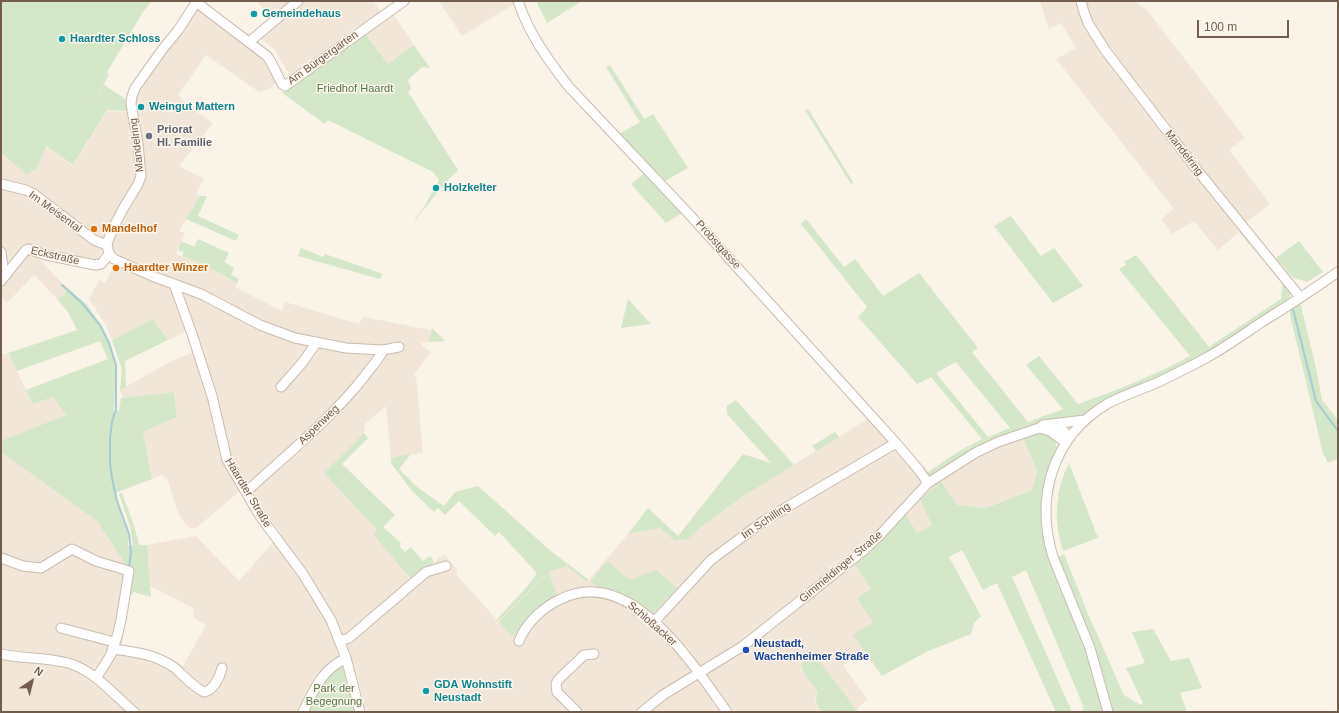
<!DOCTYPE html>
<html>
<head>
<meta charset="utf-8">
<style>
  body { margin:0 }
  #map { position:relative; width:1339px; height:713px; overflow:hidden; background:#faf3e8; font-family:Arial,sans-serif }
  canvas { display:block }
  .frame { position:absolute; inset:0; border:2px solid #725c4e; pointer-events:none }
  .north { position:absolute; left:12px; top:661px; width:40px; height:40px; -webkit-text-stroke:3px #fdf7ee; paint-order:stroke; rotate:35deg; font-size:11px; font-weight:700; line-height:16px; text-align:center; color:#725c4e }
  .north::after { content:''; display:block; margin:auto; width:14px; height:18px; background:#725c4e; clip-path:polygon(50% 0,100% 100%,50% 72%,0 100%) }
  .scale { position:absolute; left:1197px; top:20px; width:92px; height:18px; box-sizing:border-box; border:2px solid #725c4e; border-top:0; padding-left:5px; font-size:12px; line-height:14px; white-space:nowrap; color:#725c4e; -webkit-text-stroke:3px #fdf7ee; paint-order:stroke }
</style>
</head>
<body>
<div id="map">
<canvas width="1339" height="713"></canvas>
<div class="frame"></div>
<div class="north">N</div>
<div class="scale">100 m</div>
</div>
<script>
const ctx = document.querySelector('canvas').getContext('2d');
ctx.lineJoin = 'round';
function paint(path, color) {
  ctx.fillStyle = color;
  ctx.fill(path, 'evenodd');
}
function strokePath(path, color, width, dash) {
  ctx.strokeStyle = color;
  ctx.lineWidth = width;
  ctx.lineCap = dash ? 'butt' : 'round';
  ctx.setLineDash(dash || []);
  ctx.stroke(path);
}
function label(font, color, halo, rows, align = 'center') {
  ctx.font = font + ' Arial,sans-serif';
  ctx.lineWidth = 3;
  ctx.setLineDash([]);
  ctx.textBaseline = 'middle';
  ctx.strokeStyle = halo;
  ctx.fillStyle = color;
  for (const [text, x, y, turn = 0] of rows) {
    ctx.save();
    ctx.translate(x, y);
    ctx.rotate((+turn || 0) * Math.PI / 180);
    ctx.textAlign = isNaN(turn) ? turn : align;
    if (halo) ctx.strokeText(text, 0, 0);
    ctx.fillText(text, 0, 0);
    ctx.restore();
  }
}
paint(new Path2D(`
  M256 1H373L382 13 392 12 414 45 388 64 359 25 290 76 275 50 259 37 251 48 264 59 277 82 269 89 259 92 206 55 178 95 192 109 213 123 179 166 204 179 196 193 200 196 179 231 185 233 176 254 205 265 237 283 235 287 282 311 285 302 359 324 363 317 431 330 429 342 421 343 422 346 431 352 413 375 416 377 423 453 391 458 386 406 365 424 364 433 324 473 377 530 373 533 413 580 444 554 458 570 455 573 498 621 550 570 567 566 587 582 628 534 660 528 675 541 688 539 702 526 742 497 874 415 929 479 1021 432 1037 472 1032 490 986 508 957 505 941 481 920 500 932 525 917 533 907 515 882 540 854 564 871 589 873 622 854 635 865 652 843 665 867 699 856 710 822 664 813 658 806 677 818 692 815 699 816 703 822 712H367L350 653 338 657 321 673 300 712H1V452L97 521 126 565 130 596 122 645 156 652 183 666 206 625 194 618 193 608 150 586 147 545 196 536 239 581 281 533 254 499 247 485 196 528H190L185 523 178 512 167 478 164 477 162 475 152 479 143 432 177 417 174 392 123 398 120 390 170 362 200 349 194 328 168 340 153 319 112 340 106 325 89 299 99 280 105 283 119 258 114 253 113 250 104 247 97 260 90 261 45 252 37 257 67 288 58 300 34 275 7 303 1 297V116L7 126 48 148 73 166 107 111 135 112 134 97 197 7 251 48 273 18Z
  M439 1H513L514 4 462 36Z
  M1040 1H1134L1147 10 1245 138 1229 150 1270 204 1246 222 1239 232 1218 250 1194 221 1172 234 1161 219 1174 209 1056 59 1076 48 1061 23 1049 29Z
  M8 353 33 404 53 397 66 415 1 441V355Z`), '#f1e6d7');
paint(new Path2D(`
  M1 1H152L143 12 107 72 109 74 95 102 101 106 95 102 104 85 127 100 130 111 107 110 73 165 46 146 37 168 27 175 1 152Z
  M536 1H582L547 23Z
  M364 32 388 64 414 45 430 68 422 67 408 80 411 89 408 92 458 170 447 181 415 220H414L423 209 439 180 433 172 328 120 325 124 282 93Z
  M610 65 644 119 653 114 688 168 663 182 619 134 640 122 606 67Z
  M808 109 853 182 851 184 805 110Z
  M645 173 682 213 666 223 631 184Z
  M200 196H207L198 216 239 235 236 241 186 219Z
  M1011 216 1041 256 1054 248 1083 286 1053 303 994 226Z
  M806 219 844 267 855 259 883 296 919 273 978 348 972 352 1028 422 1063 409 1026 365 1039 356 1078 404C1117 390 1153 376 1190 356L1119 269 1126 265 1124 262 1136 255 1209 347 1281 299 1283 284 1239 232 1242 229 1290 290V296L1286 304 1218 348 1076 419 1038 425 929 479 925 474 961 450 982 439 931 377 917 384 858 317 867 307 801 224ZM956 362 1010 428 988 437 936 373Z
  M198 239 229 253 224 262 234 268 231 275 239 279 237 283 205 265 182 256 184 252 178 250 181 241 194 247Z
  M1299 241 1323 272 1307 282 1292 277 1276 258Z
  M301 248 323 257 325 254 383 274 380 279 298 256Z
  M68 288 87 305 104 330H102L109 343 116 365 114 411H119L121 398 174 392 177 417 143 432 152 479 115 493 128 534V546H133L130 526 119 494 122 493 134 525 139 545H147L151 597 134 592 130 596 126 565 97 521 1 452V441L66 415 53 397 33 404 26 390 108 359 100 341 17 371 8 353 77 330 68 312 58 300Z
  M628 299 651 324 621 328Z
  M1300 302 1316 368 1322 400 1338 420V459L1328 463 1323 453 1290 315V309Z
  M153 319 168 340 125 361 126 387 120 390 122 370 112 340Z
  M432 328 445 341 429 342Z
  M736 400 794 465 742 497 702 526 688 539 675 541 660 528 628 534 648 508 678 536 743 454 771 463 727 414V406Z
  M1038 431 1053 435 1057 447C1052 459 1047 470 1045 482 1040 508 1045 535 1048 560L1052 563 1081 631 1104 712H1081L1084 708 1026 570 1012 577 1072 712H1056L997 583 983 590 962 550 949 557 981 616 974 623 971 634 926 652 882 676 853 635 873 622 857 598 871 589 854 564 882 540 906 514 917 533 932 525 920 500 941 481 957 505 986 508 1032 490 1037 472 1023 437Z
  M835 432 839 437 816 451 812 446Z
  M364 433 368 438 342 464 395 515 383 527 401 543 399 546 405 552 411 547 423 561 430 556 434 562 412 580 373 534 377 530 324 473Z
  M411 454 399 469 417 487 444 506 455 492 478 486 552 552 589 580 587 582 567 566 550 571 498 621 497 619 526 588 537 573 499 532 495 536 459 501 445 515 438 508 434 512 412 491 391 463V458Z
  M1069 463 1098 538 1063 551C1053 521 1055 491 1069 463Z
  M1064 554 1088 614 1124 695 1141 705 1143 703 1126 668 1145 663 1132 632 1153 629 1171 661 1189 658 1202 688 1180 693 1187 712H1111L1056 558Z
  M607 561 630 580 656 570 677 588 651 616C631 599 624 592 597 588L591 581Z
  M549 573 558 597 545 604 512 636 499 622Z
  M813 658 822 664 858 712H822C816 703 814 702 818 692L806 677 801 665 804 659Z
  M342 666 355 712H307L325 677Z`), '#d4e7c8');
strokePath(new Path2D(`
  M62 285 82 303 100 325 109 343 116 365V410L112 421 110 439V464L112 478 117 501 129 534 131 552 129 567
  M1293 309 1316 401 1338 431`), '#a5cbd3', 2);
const minor = new Path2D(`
  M197 1 179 29 162 50 135 88 132 96 131 104 138 143 141 176 138 184 123 209 114 226 108 241 107 245 109 254 114 259 152 276 201 294 260 325 295 338 346 348 383 350 399 347
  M518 1C529 34 548 60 569 87L688 213 896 443 919 470 928 483
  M1081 1 1084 12 1088 23 1105 50 1198 171 1300 297
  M196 2 267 56 271 62 282 84 285 86 404 1
  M249 42 298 1
  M1 184 26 190 34 194 94 240 107 245
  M1 252 3 268 6 274
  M1 281 25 251 28 249 46 255 95 265 101 264 109 254
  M174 284 192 334 212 396 227 460 260 516 303 574 331 620 346 658 360 712
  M281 387 303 362 316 343
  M1051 424 1057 426 1065 432 1066 443
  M1039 428 1050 431 1066 443
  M246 492C286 455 330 420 364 377 370 368 379 360 383 350
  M1 558 23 566 41 568 72 549 96 561 129 571C124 598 122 628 111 654 107 662 101 670 96 678
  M654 622 711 560 765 520 896 443
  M61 628 114 642
  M340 641 349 638 426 572 446 566
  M519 641C526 623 543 607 561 599 631 564 693 665 727 712
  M112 649C135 652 156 654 175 668 184 676 193 687 204 692 213 691 220 677 222 668
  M1 654C23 659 46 657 68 663 94 670 114 695 134 712
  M303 712C315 688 321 671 346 658
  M577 712 557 692 556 684 558 680 584 655 594 654
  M642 712 663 695 743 646 863 551 879 536 928 483 975 453 998 442 1039 428 1043 425 1085 420
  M1108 712 1090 648 1053 557C1035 498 1052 437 1107 404 1122 396 1139 390 1154 384 1172 376 1189 367 1206 358 1226 347 1244 334 1262 322 1288 306 1314 289 1338 272`);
strokePath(minor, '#cbbcaf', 11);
strokePath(minor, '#fff', 9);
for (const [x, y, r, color] of [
  [254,14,4,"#0f9aa8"],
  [62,39,4,"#0f9aa8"],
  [141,107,4,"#0f9aa8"],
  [149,136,4,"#6b7280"],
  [436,188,4,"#0f9aa8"],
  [94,229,4,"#e8710a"],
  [116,268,4,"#e8710a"],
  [746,650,4,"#1a4fb4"],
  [426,691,4,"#0f9aa8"]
]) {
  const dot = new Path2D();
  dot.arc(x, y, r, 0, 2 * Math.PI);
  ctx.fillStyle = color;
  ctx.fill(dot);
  strokePath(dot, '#fdf7ee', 1.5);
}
label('bold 11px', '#0d838f', '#fdf7ee', [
  ["Gemeindehaus",262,14],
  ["Haardter Schloss",70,39],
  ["Weingut Mattern",149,107],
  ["Holzkelter",444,188],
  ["GDA Wohnstift",434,685],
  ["Neustadt",434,698]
], 'left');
label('11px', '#725c4e', '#fdf7ee', [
  ["Am Bürgergarten",323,58,-36],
  ["Mandelring",137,145,-97],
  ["Mandelring",1184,153,52],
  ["Im Meisental",55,212,36],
  ["Probstgasse",718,245,48],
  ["Eckstraße",55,256,13],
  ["Aspenweg",319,425,-44],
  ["Haardter Straße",248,493,59],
  ["Im Schilling",766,521,-34],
  ["Gimmeldinger Straße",841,567,-40],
  ["Schloßacker",652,624,41]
]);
label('11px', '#547748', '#fdf7ee', [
  ["Friedhof Haardt",355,89],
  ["Park der",334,689],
  ["Begegnung",334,702]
]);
label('bold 11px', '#5b616d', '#fdf7ee', [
  ["Priorat",157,130],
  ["Hl. Familie",157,143]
], 'left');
label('bold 11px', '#c56008', '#fdf7ee', [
  ["Mandelhof",102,229],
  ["Haardter Winzer",124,268]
], 'left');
label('bold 11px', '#164399', '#fdf7ee', [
  ["Neustadt,",754,644],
  ["Wachenheimer Straße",754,657]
], 'left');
</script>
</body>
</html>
